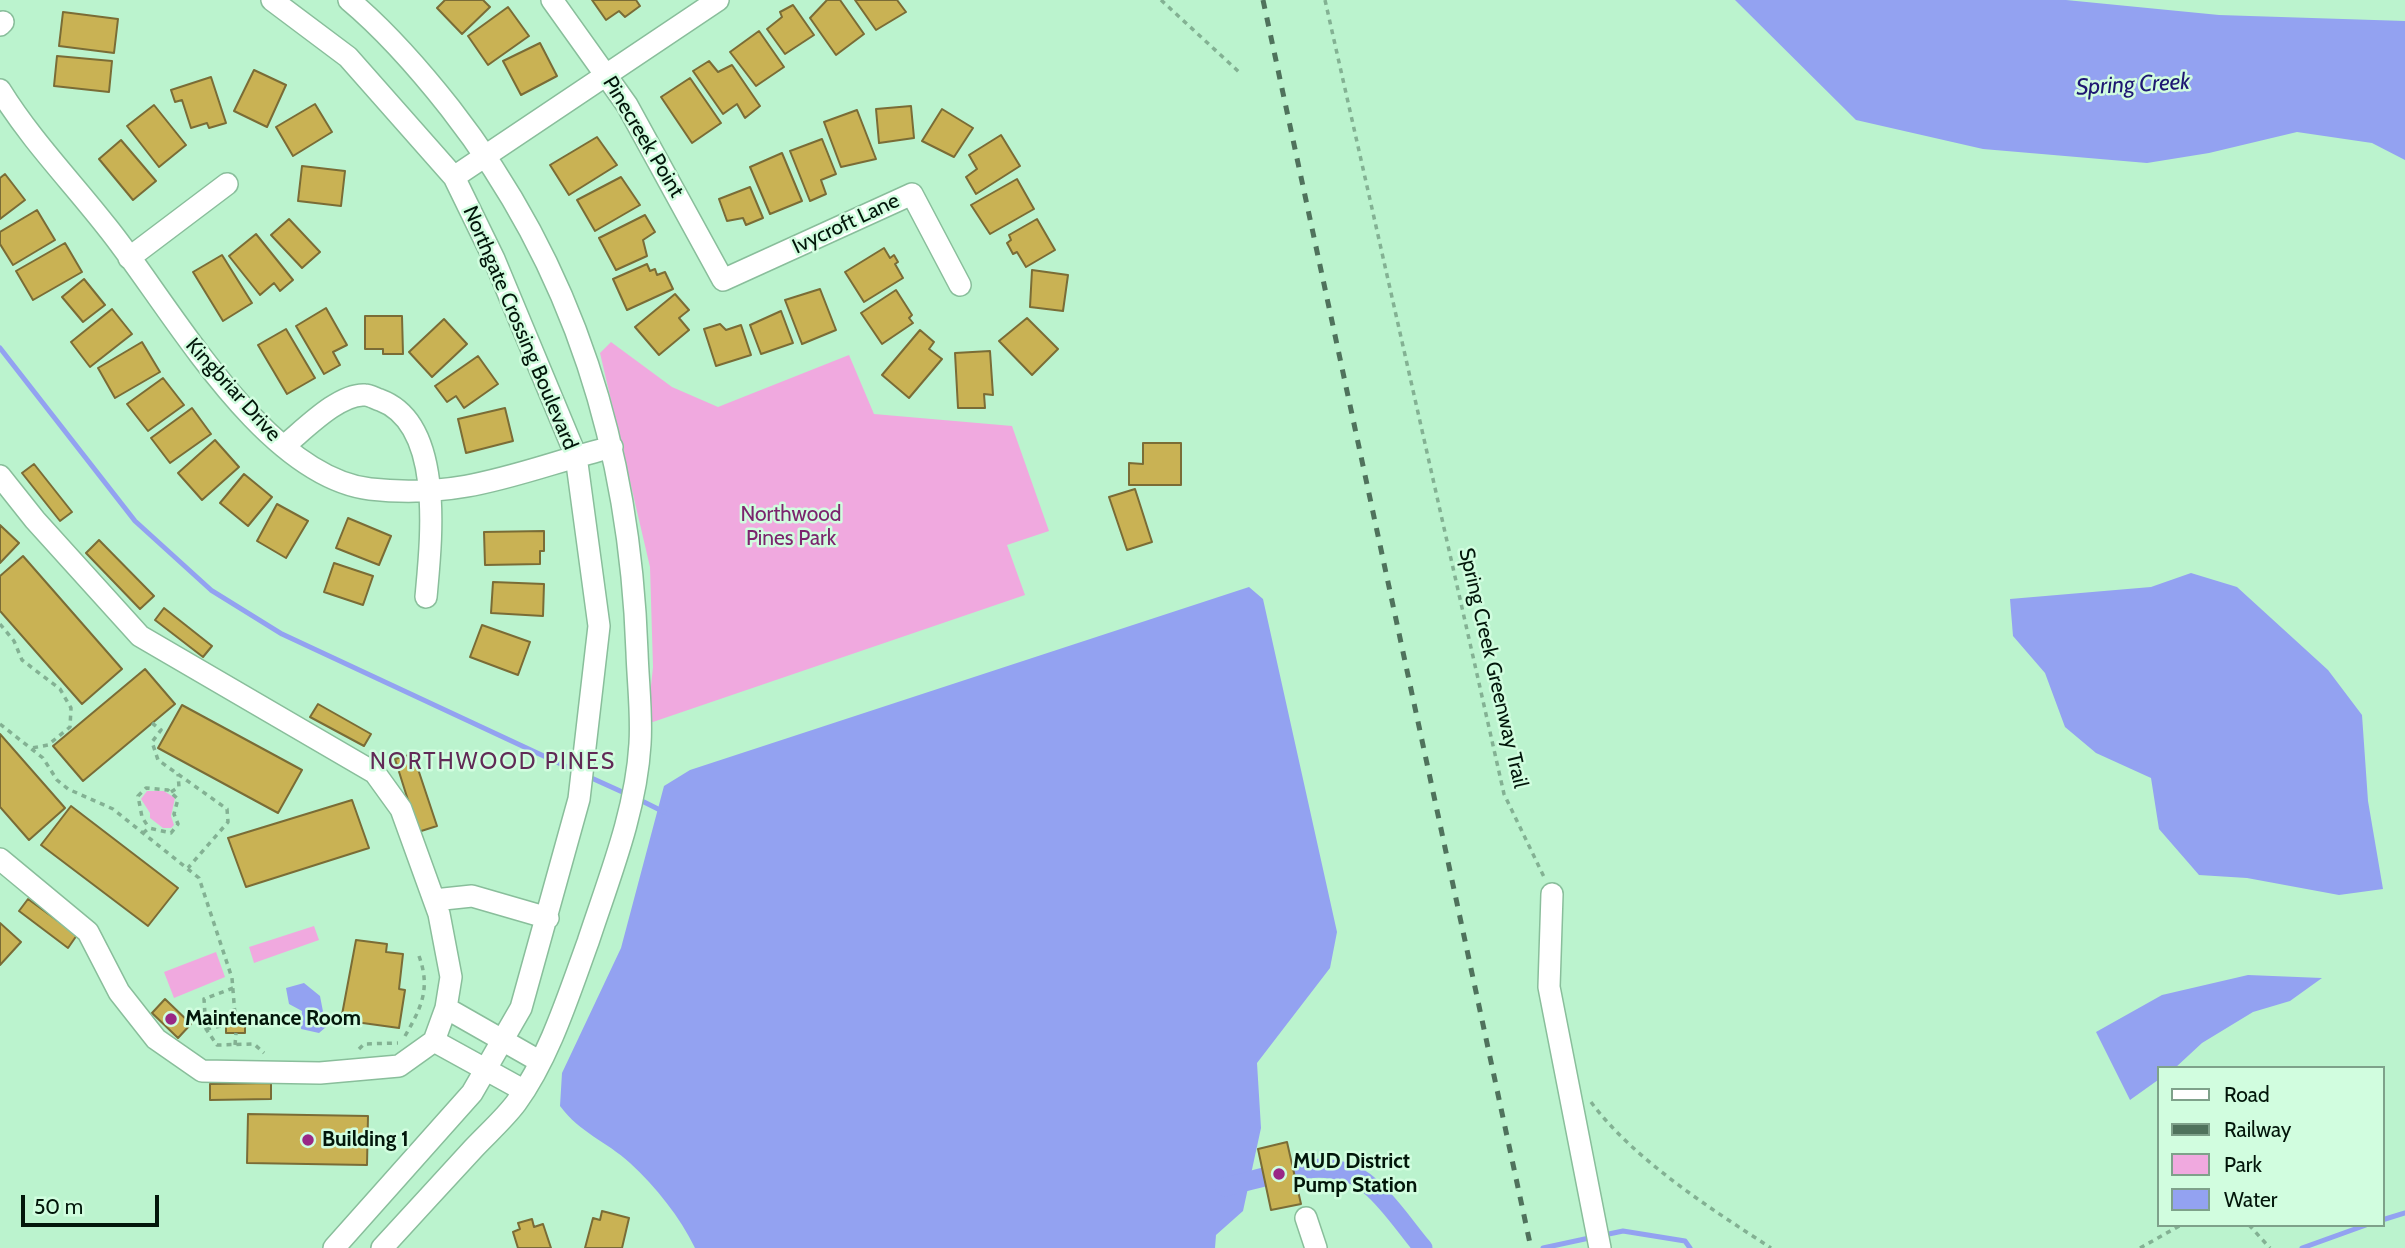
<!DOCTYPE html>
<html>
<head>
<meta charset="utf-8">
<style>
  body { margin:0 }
  #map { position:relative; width:2405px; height:1248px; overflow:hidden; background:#bbf3ce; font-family:Cabin,sans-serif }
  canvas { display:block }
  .legend { position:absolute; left:2157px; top:1066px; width:228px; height:161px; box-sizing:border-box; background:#d1fddf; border:2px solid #7ea18a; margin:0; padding:9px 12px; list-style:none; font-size:21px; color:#02160a }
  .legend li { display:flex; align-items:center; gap:14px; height:35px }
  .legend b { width:35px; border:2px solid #7ea18a }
  .scale { position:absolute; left:21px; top:1195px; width:138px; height:32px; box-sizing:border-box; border:4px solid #02160a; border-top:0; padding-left:9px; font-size:21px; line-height:24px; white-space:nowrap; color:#02160a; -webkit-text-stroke:5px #d1fddf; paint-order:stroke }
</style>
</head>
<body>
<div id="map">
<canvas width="2405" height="1248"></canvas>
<ul class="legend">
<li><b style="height:9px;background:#fff"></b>Road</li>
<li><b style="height:9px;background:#4f725c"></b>Railway</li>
<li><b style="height:19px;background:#f0a9df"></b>Park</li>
<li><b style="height:19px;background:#93a2f1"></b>Water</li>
</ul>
<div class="scale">50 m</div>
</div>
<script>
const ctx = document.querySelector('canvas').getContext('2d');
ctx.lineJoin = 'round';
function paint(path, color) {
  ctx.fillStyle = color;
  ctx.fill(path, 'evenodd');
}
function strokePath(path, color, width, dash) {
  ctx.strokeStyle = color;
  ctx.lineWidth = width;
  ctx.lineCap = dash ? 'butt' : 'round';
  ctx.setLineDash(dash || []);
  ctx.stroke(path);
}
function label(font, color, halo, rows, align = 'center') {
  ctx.font = font + ' Cabin,sans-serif';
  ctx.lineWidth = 5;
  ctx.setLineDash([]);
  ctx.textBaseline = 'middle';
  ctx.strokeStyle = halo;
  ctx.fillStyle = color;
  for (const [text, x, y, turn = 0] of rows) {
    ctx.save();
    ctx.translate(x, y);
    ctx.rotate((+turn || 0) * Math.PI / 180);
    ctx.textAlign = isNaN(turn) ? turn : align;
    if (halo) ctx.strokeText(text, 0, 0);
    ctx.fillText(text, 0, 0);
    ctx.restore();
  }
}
paint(new Path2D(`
  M611 342 672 387 718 407 849 355 874 414 1012 426 1049 531 1007 545 1025 595 647 724 653 667 650 567 600 353Z
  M147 791H164L175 798 171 816 174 825 171 828H163L150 818V813L141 799Z
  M314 926 319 940 254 963 249 947Z
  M216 952 225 977 174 998 164 972Z`), '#f0a9df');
paint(new Path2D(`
  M1735 0H2066L2219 15 2405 21V160L2372 143 2297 132 2209 153 2147 163 1983 149 1856 120Z
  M2191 573 2237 587 2328 670 2362 715 2368 801 2383 889 2339 895 2247 878 2199 875 2159 829 2151 778 2096 753 2065 727 2045 673 2013 636 2010 599 2151 587Z
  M1249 587 1263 599 1337 932 1330 968 1257 1063 1261 1128 1243 1211 1216 1235 1215 1248H695C680 1217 656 1187 630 1163 606 1141 580 1133 560 1106L562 1073 621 948 664 786 690 770Z
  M2248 975 2322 978 2290 1001 2253 1012 2202 1043 2175 1068H2158V1080L2130 1100 2096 1032 2162 995Z
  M304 983 320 996 326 1027 319 1033 301 1029 302 1011 289 1004 286 988Z`), '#93a2f1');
strokePath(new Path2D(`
  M0 348 135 521 211 590 282 634 578 772
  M587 776 629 795
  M638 799 664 812
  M2382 1220 2405 1213
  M1604 1235 1623 1231 1685 1241 1690 1248
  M1543 1248 1594 1237
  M2302 1248 2366 1225`), '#93a2f1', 5);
strokePath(new Path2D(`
  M1225 1187C1270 1177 1331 1151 1370 1186 1390 1203 1406 1228 1423 1248`), '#93a2f1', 19);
const building = new Path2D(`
  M445 0H483L490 7 462 34 437 8Z
  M592 0H636L640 6 625 17 619 11 606 20Z
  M827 0H840L864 34 836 55 810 18Z
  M855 0H897L906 12 876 30Z
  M793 5 814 35 785 54 767 29 782 17 780 12Z
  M508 7 529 36 488 65 468 36Z
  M63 12 118 19 114 53 59 46Z
  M759 31 784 67 756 86 730 52Z
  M540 43 557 76 521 95 503 61Z
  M57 56 112 61 109 92 54 86Z
  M709 61 718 72 732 65 760 106 745 118 737 104 723 114 693 71Z
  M254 70 286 85 267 127 234 111Z
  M211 77 226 123 209 128 207 123 191 128 182 100 175 102 171 90Z
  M690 78 721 123 692 143 661 97Z
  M315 104 332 132 293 156 276 127Z
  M154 105 186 145 159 167 127 126Z
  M911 106 914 138 879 143 876 109Z
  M942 109 973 128 954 157 922 141Z
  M857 110 876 159 841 167 824 122Z
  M1001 135 1020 166 976 194 966 177 977 169 969 155Z
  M597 137 617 165 569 195 550 165Z
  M822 139 836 174 821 180 826 194 810 201 790 151Z
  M121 140 156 181 133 200 99 159Z
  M782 153 802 201 770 214 750 167Z
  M302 166 345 171 341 206 298 201Z
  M5 174 25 200 0 219V178Z
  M621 177 640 205 595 231 577 200Z
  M1017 179 1034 209 990 234 971 205Z
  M750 187 763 218 746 225 743 218 727 221 719 199Z
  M37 210 55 240 13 265 0 244V232Z
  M645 215 655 232 643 240 647 256 616 270 599 238Z
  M289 219 320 252 302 268 271 235Z
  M1037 219 1055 250 1026 267 1017 252 1013 254 1007 243 1011 240 1009 235Z
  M256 234 293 280 280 291 274 283 260 295 229 256Z
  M65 243 82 272 33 300 16 271Z
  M884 248 890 258 894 255 898 262 895 264 903 278 864 302 845 272Z
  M222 255 252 303 223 321 193 272Z
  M647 264 650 271 655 269 657 275 665 272 673 289 627 310 613 279Z
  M1032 270 1068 275 1063 311 1030 307Z
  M84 279 105 305 83 322 62 297Z
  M820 289 836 330 802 344 785 300Z
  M896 290 912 315 909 318 913 323 882 344 861 313Z
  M675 294 689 310 679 318 689 330 659 355 635 327Z
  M326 308 347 345 333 352 340 365 324 374 296 326Z
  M112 309 132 334 90 367 71 342Z
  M781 311 793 343 761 354 750 325Z
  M365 316H402L403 354H383V349H365Z
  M1027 318 1058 349 1032 375 999 341Z
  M444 319 467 344 432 377 409 352Z
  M720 324 726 330 741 325 751 355 716 366 704 329Z
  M286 329 315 378 287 394 258 345Z
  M920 330 934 342 929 349 942 359 909 398 882 375Z
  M142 342 160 372 115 398 98 368Z
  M990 351 993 395 984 394 985 408H958L955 353Z
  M478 356 498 384 464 408 456 396 447 402 435 386Z
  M163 378 184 405 148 431 127 404Z
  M192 408 211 434 170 463 151 438Z
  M505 408 513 441 466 453 458 419Z
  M215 440 239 467 202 500 178 473Z
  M1143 443H1181V485H1129V463L1143 464Z
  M34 464 72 512 60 521 22 473Z
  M244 474 272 497 248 526 220 503Z
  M1135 489 1152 542 1127 550 1109 497Z
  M277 504 308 521 286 558 257 541Z
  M348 518 391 536 379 565 336 548Z
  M0 525 19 543 0 563Z
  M544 531V551H540V564L485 565 484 532Z
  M99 540 154 596 140 609 86 553Z
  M23 556 122 669 82 704 0 611V576Z
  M334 563 373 576 363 605 324 592Z
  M493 582 544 584 543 616 491 613Z
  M164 608 212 646 203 657 155 620Z
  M482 625 530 642 518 675 470 657Z
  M145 669 175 704 83 781 53 746Z
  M318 704 371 734 364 746 310 717Z
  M182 705 302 770 278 813 158 748Z
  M0 734 65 808 29 840 0 807Z
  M413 754 437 826 418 832 395 759Z
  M352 800 369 848 246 887 228 838Z
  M71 806 178 888 148 926 41 845Z
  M28 899 77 935 68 948 19 911Z
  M0 923 21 942 0 965Z
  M356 940 387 944 386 952 403 954 399 989 405 990 399 1028 341 1020Z
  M165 999 191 1024 178 1038 152 1013Z
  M226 1015H245V1033H226Z
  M271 1083V1099L210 1100V1084Z
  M248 1114 368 1116 367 1165 247 1163Z
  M1287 1142 1301 1204 1271 1210 1258 1149Z
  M602 1211 629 1218 622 1248H585L593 1218 600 1220Z
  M532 1219 534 1227 543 1224 551 1248H518L513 1232 520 1229 518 1223Z`);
paint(building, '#c9b254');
strokePath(building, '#7a6c36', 2);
const minor = new Path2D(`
  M272 0 348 57 454 177 494 259 576 456 599 626 579 799 521 1008 472 1093 334 1248
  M349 0C386 31 420 70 450 108 575 268 630 451 637 652 638 683 642 714 640 744 636 812 609 878 588 942 569 994 549 1058 516 1103 504 1119 487 1134 473 1149 443 1182 412 1215 382 1248
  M552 0 627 105 723 280 912 194 960 285
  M0 25 3 22
  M0 90C31 140 71 181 107 227 170 305 262 476 370 489 465 500 525 469 612 447
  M454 177 718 0
  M129 258 227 184
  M284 446C303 431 339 393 365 395 370 395 376 399 380 400 445 424 431 542 426 597
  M0 476 35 520 140 636 375 773 401 809 439 914 451 977 446 1008 434 1041 399 1066 320 1073 202 1071 156 1039 119 992 88 932 0 859
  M1552 894 1549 987 1600 1248
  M434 900 472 896 548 918
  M446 1008 539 1061
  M434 1041 523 1090
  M1306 1218 1316 1248`);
strokePath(minor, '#89be9b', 24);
strokePath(new Path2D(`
  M1161 0 1239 72
  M1325 0 1504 794 1544 877
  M0 624 14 641 22 660 60 689 71 708 70 727 48 745 32 748
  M152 723 161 730 152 742 158 760 227 809 228 822 188 868
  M0 724 43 758 57 780 68 789 113 809 199 878 232 978 235 1015
  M171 792 179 787 178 774
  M143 833 149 828 171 833 178 824 174 814 178 799 168 790 146 788 138 796 142 817 149 828
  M233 988 204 999 206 1029 217 1045 254 1044 264 1053
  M206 1029 226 1025
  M405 1036C421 1008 431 989 419 956
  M235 1045 236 1033
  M359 1049 364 1044 398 1043
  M1591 1102C1633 1159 1711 1209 1771 1248
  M2249 1225 2270 1248
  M2140 1248 2181 1225`), '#83b193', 3.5, [5, 5]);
strokePath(minor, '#fff', 21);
strokePath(new Path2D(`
  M1263 0 1531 1248`), '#4f725c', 5, [9, 9]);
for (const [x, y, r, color] of [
  [171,1019,7,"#992886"],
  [308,1140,7,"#992886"],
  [1279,1174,7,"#992886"]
]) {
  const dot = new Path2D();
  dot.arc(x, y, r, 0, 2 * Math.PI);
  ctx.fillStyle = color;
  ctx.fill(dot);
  strokePath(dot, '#d1fddf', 2.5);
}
label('21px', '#02160a', '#d1fddf', [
  ["Pinecreek Point",643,137,59],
  ["Ivycroft Lane",846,224,-25],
  ["Northgate Crossing Boulevard",520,328,67],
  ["Kingbriar Drive",233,390,48],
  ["Spring Creek Greenway Trail",1493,668,77]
]);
label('21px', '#7b246d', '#d1fddf', [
  ["Northwood",791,515],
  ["Pines Park",791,539]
]);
label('bold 21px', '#02160a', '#d1fddf', [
  ["Maintenance Room",185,1019],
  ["Building 1",322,1140],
  ["MUD District",1293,1162],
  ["Pump Station",1293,1186]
], 'left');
label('italic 23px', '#1e1772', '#d1fddf', [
  ["Spring Creek",2133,85,-3]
]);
ctx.letterSpacing = '2px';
label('23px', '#612a56', '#d1fddf', [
  ["NORTHWOOD PINES",493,762]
]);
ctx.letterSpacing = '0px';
</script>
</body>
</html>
